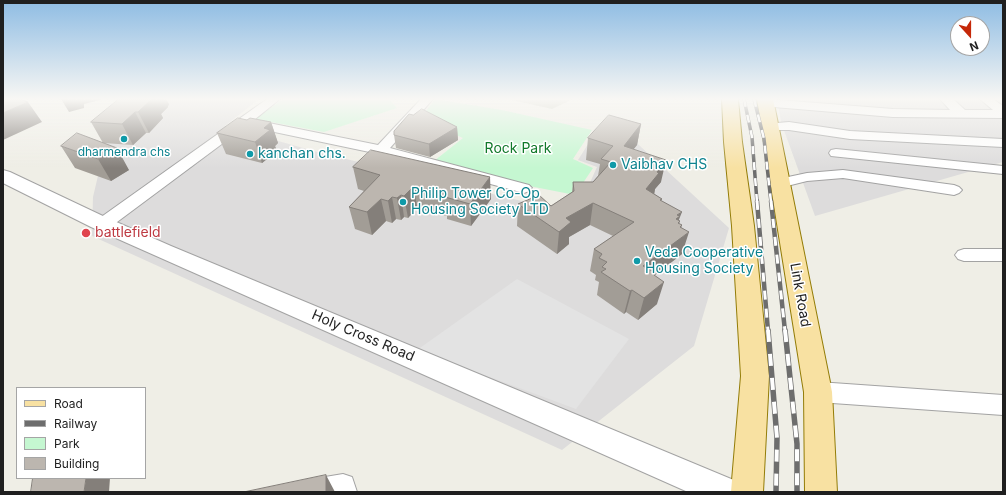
<!DOCTYPE html>
<html>
<head>
<meta charset="utf-8">
<style>
  body { margin:0 }
  #map { position:relative; width:1006px; height:495px; overflow:hidden; background:#efeee6; font-family:Inter,sans-serif }
  canvas { display:block }
  .frame { position:absolute; inset:0; border:4px solid #1f1f1f; pointer-events:none }
  .legend { position:absolute; left:16px; top:387px; width:130px; height:92px; box-sizing:border-box; background:#fff; border:1px solid #a5a5a5; margin:0; padding:5px 7px; list-style:none; font-size:12px; color:#1f1f1f }
  .legend li { display:flex; align-items:center; gap:8px; height:20px }
  .legend b { width:20px; border:1px solid #a5a5a5 }
  .north { position:absolute; left:950px; top:16px; width:40px; height:40px; box-sizing:border-box; background:#fff; border:1px solid #a5a5a5; border-radius:50%; rotate:159deg; font-size:11px; font-weight:700; line-height:16px; text-align:center; color:#1f1f1f }
  .north::after { content:''; display:block; margin:auto; width:14px; height:18px; background:#c52809; clip-path:polygon(50% 0,100% 100%,50% 72%,0 100%) }
</style>
</head>
<body>
<div id="map">
<canvas width="1006" height="495"></canvas>
<div class="frame"></div>
<ul class="legend">
<li><b style="height:5px;background:#f8e1a2"></b>Road</li>
<li><b style="height:5px;background:#6d6d6d"></b>Railway</li>
<li><b style="height:11px;background:#c5f7d1"></b>Park</li>
<li><b style="height:11px;background:#bcb6af"></b>Building</li>
</ul>
<div class="north">N</div>
</div>
<script>
const ctx = document.querySelector('canvas').getContext('2d');
ctx.lineJoin = 'round';
function paint(path, color) {
  ctx.fillStyle = color;
  ctx.fill(path, 'evenodd');
}
function strokePath(path, color, width, dash) {
  ctx.strokeStyle = color;
  ctx.lineWidth = width;
  ctx.lineCap = dash ? 'butt' : 'round';
  ctx.setLineDash(dash || []);
  ctx.stroke(path);
}
function label(font, color, halo, rows, align = 'center') {
  ctx.font = font + ' Inter,sans-serif';
  ctx.lineWidth = 3;
  ctx.setLineDash([]);
  ctx.textBaseline = 'middle';
  ctx.strokeStyle = halo;
  ctx.fillStyle = color;
  for (const [text, x, y, turn = 0] of rows) {
    ctx.save();
    ctx.translate(x, y);
    ctx.rotate((+turn || 0) * Math.PI / 180);
    ctx.textAlign = isNaN(turn) ? turn : align;
    if (halo) ctx.strokeText(text, 0, 0);
    ctx.fillText(text, 0, 0);
    ctx.restore();
  }
}
paint(new Path2D(`
  M116 99H259L225 126 321 153 551 208 589 185 597 167 578 160 590 141 614 122 729 228 694 346 562 450 92 236 93 197Z
  M777 99H1003V162L815 216 781 122Z`), '#dddcdc');
paint(new Path2D(`
  M507 99H569V101L552 109Z`), '#c0c3b1');
paint(new Path2D(`
  M283 99H389L397 108 324 132 255 119Z
  M435 99 502 110 592 130 573 159 593 168 575 195 509 182 434 161 463 138 420 119Z`), '#c5f7d1');
paint(new Path2D(`
  M517 279 629 339 576 409 417 350Z`), '#e3e3e3');
const minor = new Path2D(`
  M267 99H280L254 120 378 145 421 99H433L390 148 529 185 532 188 529 191 524 193 379 154 246 126 109 228 103 229 97 228 95 224 97 220Z
  M766 99 893 109 950 110 940 99H953L965 110H993L980 99H993L1003 106V118L893 117 762 106 760 103 762 100Z
  M789 122 850 131 1003 139V147L850 139 789 130H765L763 127 765 124Z
  M836 149 1003 166V174L831 156 829 153 831 150Z
  M843 170 954 185 959 187 962 190 959 193 954 195 843 178 807 181 779 188 774 186 772 183 774 180 807 173Z
  M964 249H1003V261H964L958 259 955 255 958 251Z
  M818 382 1003 395V415L818 402 810 399 807 392 810 385Z
  M343 474 352 477 357 492H295L298 483 307 480Z`);
const tertiary = new Path2D(`
  M3 170 10 172 105 217 171 246 736 481 741 492H688L91 227 3 183Z`);
const primary = new Path2D(`
  M722 99H738L742 142 754 226 769 376 763 492H731L741 376 732 226 724 142Z
  M757 99H773L832 392 837 492H805L804 392Z`);
strokePath(minor, '#a3a3a3', 2);
strokePath(tertiary, '#a3a3a3', 2);
strokePath(primary, '#937c07', 2);
paint(minor, '#fff');
paint(tertiary, '#fff');
paint(primary, '#f8e1a2');
const railFar2 = new Path2D(`
  M744 99 752 137 757 202
  M754 99 764 139 771 202`);
const railFar1 = new Path2D(`
  M757 201 768 331
  M771 201 785 331`);
const rail = new Path2D(`
  M768 330 777 438 776 492
  M785 330 797 444V492`);
strokePath(railFar2, '#6d6d6d', 3.5);
strokePath(railFar1, '#6d6d6d', 4.5);
strokePath(rail, '#6d6d6d', 5.5);
strokePath(railFar2, '#fff', 2.5, [8]);
strokePath(railFar1, '#fff', 3, [9]);
strokePath(rail, '#fff', 4, [12]);
paint(new Path2D(`
  M169 104 168 106V107L161 114 163 118 149 133H146L133 145 103 143 91 122Z
  M247 120 271 122 278 143 275 146 277 151 262 163 226 154 217 133Z
  M641 124 637 145 633 149 661 182 655 189 654 194 662 199 661 201 679 221V224L681 228 682 254 655 275 657 304 638 320 626 312 624 314 597 295 599 282 595 280 596 275 590 271 594 249 613 236 590 225 569 237V244L557 254 517 226 518 204 551 206 572 192 573 182H593L598 176 600 164 586 160 588 138Z
  M457 127 458 140 430 157 396 148 394 135Z
  M61 146 129 170 111 181 75 168Z
  M353 167 491 199 471 226 447 219V216L417 208 408 218 404 217 401 220 396 219 392 223 386 221 372 235 355 229 349 207 364 191 358 189Z`), '#a29d96');
paint(new Path2D(`
  M61 99H104L84 104V108L69 112Z
  M148 99H166L169 104 168 106V107L161 114 163 118 149 133 138 112Z
  M28 102 42 122 3 140V113Z
  M135 112 146 133 133 145 122 124Z
  M271 122 278 143 275 146 277 151 262 163 255 142 264 128Z
  M641 124 637 145 620 167 624 146Z
  M457 127 458 140 430 157 429 144Z
  M117 148 129 170 111 181 98 159Z
  M666 160 661 182 655 189 654 195 646 189 657 172Z
  M490 177 491 199 471 226 470 204Z
  M414 186 417 208 408 218 404 196Z
  M401 195 404 217 401 220 397 198Z
  M392 197 396 219 392 223 388 201Z
  M381 199 386 221 372 235 367 212Z
  M593 203 590 225 569 237V244L557 254 559 232 566 218Z
  M682 212 678 222 680 221 673 244 680 227 682 225 677 241 689 232 682 254 655 275 650 293 664 282 657 304 638 320 644 298 643 266 677 215Z
  M632 290 626 312 624 314 630 291Z
  M326 475 335 492H326Z
  M86 478H110L109 492H84Z`), '#847f7a');
const building = new Path2D(`
  M3 99H20L28 102 3 113Z
  M119 99H152L138 112H135L122 124 91 122Z
  M422 109 457 127 429 144 394 135V131L409 114 413 115Z
  M609 115 641 124 624 146 666 160 657 172 659 173 646 189 662 199 660 200 682 212 677 215 680 216 676 219 680 221 678 223 682 225 680 227 689 232 643 266 656 273 654 275 664 282 644 298 632 290 630 291 601 272 606 269 602 267 607 262 599 258 602 254 594 249 634 222 593 203 566 218 571 222 559 232 518 204 539 195 551 206 574 191 573 182H593L611 162 601 159 613 146 588 138Z
  M238 118 247 120 250 118 271 122 264 128 270 130 255 142 217 133Z
  M77 133 117 148 98 159 61 146Z
  M371 150 490 177 470 204 445 197 448 194 414 186 404 196 401 195 397 198 392 197 388 201 381 199 367 212 349 207 380 175 353 167Z
  M326 475V492H244Z
  M33 478H86L84 492H31Z`);
paint(building, '#bcb6af');
strokePath(building, '#847f7a', 1);
const sky = ctx.createLinearGradient(0, 0, 0, 168);
sky.addColorStop(0, '#8ebce3');
sky.addColorStop(0.59, '#f8f7f4');
sky.addColorStop(1, '#f8f7f400');
ctx.fillStyle = sky;
ctx.fillRect(0, 0, 1006, 168);
for (const [x, y, r, color] of [
  [124,139,4,"#0f9aa8"],
  [250,154,4,"#0f9aa8"],
  [613,165,4,"#0f9aa8"],
  [403,202,4,"#0f9aa8"],
  [86,233,5,"#e0444e"],
  [637,261,4,"#0f9aa8"]
]) {
  const dot = new Path2D();
  dot.arc(x, y, r, 0, 2 * Math.PI);
  ctx.fillStyle = color;
  ctx.fill(dot);
  strokePath(dot, '#fff', 1.5);
}
label('12px', '#0d838f', '#fff', [
  ["dharmendra chs",124,152]
]);
label('14px', '#11792a', '#fff', [
  ["Rock Park",518,149]
]);
label('14px', '#0d838f', '#fff', [
  ["kanchan chs.",258,154],
  ["Vaibhav CHS",621,165],
  ["Philip Tower Co-Op",411,194],
  ["Housing Society LTD",411,210],
  ["Veda Cooperative",645,253],
  ["Housing Society",645,269]
], 'left');
label('14px', '#be3a42', '#fff', [
  ["battlefield",95,233]
], 'left');
label('14px', '#1f1f1f', '#fff', [
  ["Link Road",800,295,80],
  ["Holy Cross Road",363,336,23]
]);
</script>
</body>
</html>
